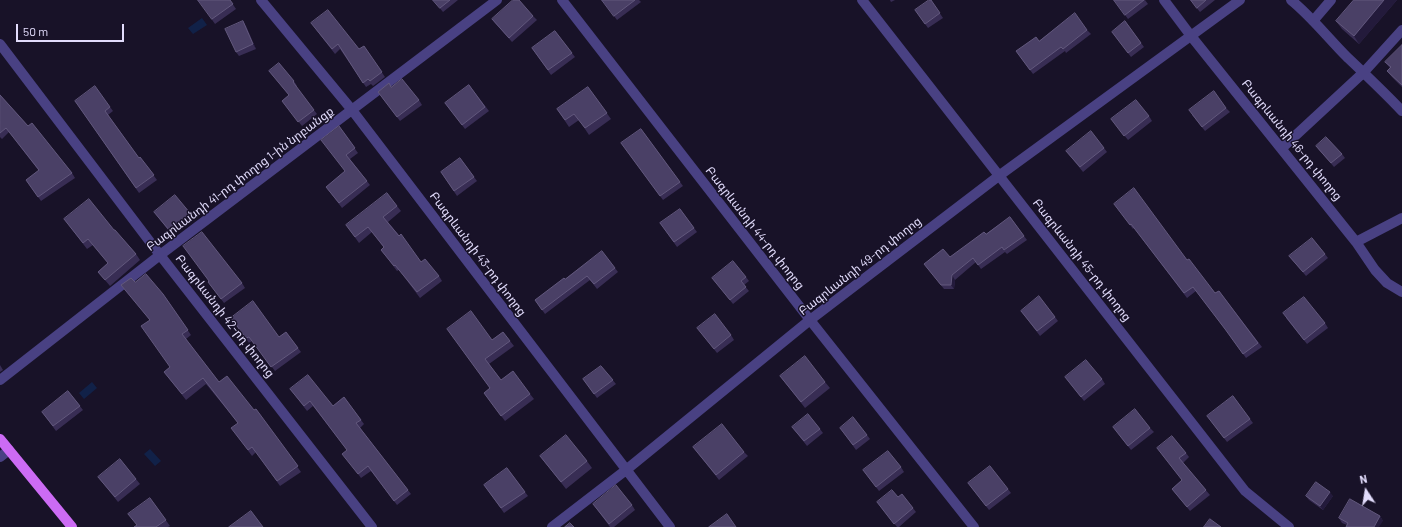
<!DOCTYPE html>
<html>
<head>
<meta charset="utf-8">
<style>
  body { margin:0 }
  #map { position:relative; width:1402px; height:527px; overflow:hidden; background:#181228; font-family:Barlow,sans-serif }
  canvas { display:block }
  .north { position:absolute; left:1346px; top:471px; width:40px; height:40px; -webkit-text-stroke:3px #181228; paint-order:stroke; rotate:348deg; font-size:11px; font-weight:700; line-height:16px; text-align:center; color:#e2dcfc }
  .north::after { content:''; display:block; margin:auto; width:14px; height:18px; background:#e2dcfc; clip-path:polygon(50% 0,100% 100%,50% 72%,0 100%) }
  .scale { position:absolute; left:16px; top:24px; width:108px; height:18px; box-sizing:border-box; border:2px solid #e2dcfc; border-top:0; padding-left:5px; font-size:12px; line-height:14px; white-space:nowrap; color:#e2dcfc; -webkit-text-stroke:3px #181228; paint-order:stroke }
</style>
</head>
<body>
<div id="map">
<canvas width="1402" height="527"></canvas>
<div class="north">N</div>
<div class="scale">50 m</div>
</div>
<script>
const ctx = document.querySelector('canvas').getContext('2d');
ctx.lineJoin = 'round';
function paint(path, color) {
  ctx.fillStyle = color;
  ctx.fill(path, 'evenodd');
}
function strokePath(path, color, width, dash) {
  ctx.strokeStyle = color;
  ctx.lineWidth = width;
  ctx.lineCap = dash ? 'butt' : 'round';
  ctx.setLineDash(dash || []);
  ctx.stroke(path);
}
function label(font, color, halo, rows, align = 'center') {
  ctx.font = font + ' Barlow,"Noto Sans Armenian",sans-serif';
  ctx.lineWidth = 3;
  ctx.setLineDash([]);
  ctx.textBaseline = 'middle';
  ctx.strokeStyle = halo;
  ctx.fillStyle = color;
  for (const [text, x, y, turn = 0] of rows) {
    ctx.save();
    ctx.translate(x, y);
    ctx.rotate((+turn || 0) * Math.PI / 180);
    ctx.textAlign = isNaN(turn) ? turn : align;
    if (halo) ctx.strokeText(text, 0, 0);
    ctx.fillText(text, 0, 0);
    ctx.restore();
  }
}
paint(new Path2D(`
  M202 18 207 25 193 34 188 28Z
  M92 382 97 388 84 399 79 393Z
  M150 449 161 461 155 466 144 454Z`), '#112148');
strokePath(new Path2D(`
  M261 0 352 110 670 527
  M562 0 810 320 974 527
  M862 0 1245 491 1289 527
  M1164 0 1191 36 1356 242 1375 270 1387 283 1402 292
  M1291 0C1312 17 1328 38 1347 57 1366 75 1384 92 1402 111
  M1313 21 1331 0
  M0 44 160 255 372 527
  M1282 148 1364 72 1402 30
  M1356 242 1402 218
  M0 380 160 255 497 0
  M0 457 9 450
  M552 527 626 470 810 320 1000 175 1240 0`), '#494183', 10);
strokePath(new Path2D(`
  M0 439 72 527`), '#cc6bf4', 10);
paint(new Path2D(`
  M198 0H230L236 9 215 24Z
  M433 0H458L443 12Z
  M602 0H639L641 2 617 20Z
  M890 0H895L891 2Z
  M931 0 943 18 928 28 915 10Z
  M1114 0H1145L1148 4 1128 19Z
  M1190 0H1215L1200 12Z
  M1354 0H1397L1359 44 1342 29 1336 21Z
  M533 16 537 20 512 42 495 23 492 19Z
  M243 21 246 26 256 49 239 56 236 52Z
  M1125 21 1144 47 1131 57 1112 32Z
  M314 27 359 49 364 46 385 77 373 86 371 84 366 87 340 49 335 54Z
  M1087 30 1091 34 1066 53 1065 51 1033 74 1016 51 1039 41Z
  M555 31 575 57 551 75 532 48Z
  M1402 45V87L1392 77 1387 71 1390 68 1385 62Z
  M269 71 294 81 297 86 296 87 317 114 302 126 282 101 289 95Z
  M469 85 489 111 465 129 445 103Z
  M588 87 611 119 589 135 579 120 569 127 557 109Z
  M0 95 28 126 72 173 75 178 41 201 26 180 39 171 9 132 2 139 0 137Z
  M381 96 419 100 422 105 400 121Z
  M75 101 110 107 113 111 108 115 139 158 140 157 157 180 139 193Z
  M1226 108 1230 112 1205 131 1192 115Z
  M1149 116 1152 121 1128 140 1111 119Z
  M339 126 358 153 350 159 370 185 342 208 326 187 345 172Z
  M641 129 683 186 663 200 621 143Z
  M1316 146 1342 154 1345 158 1334 167 1319 150Z
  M1104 148 1107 152 1083 172 1066 151Z
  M460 158 477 181 457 196 441 172Z
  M1114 204 1187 260 1215 293 1219 291 1262 347 1246 358 1228 333 1196 291 1187 298 1134 228 1133 229Z
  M397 206 401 211 388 222 421 262 439 276 442 281 420 298 399 270 397 271 385 255 381 250 384 248 372 232 359 243 346 225Z
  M680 209 697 232 677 247 660 223Z
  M154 212 190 213 193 218 172 235Z
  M1010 217 1027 240 1007 254 1005 252 981 269 976 262 955 280 954 289H944L924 264 950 257 986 234Z
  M64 219 114 230 136 254 140 260 110 286 98 272 108 263 93 245 87 249Z
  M1325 254 1328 258 1306 276 1289 256Z
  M615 268 618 272 597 289 590 280 545 314 535 300 565 279Z
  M746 277 749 281 744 285 749 291 733 304 712 278Z
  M135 282 163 294 191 335 186 339 219 382 254 410 256 409 301 472 280 486 256 452 252 456 235 433 238 423 206 384 186 400 164 372 170 367 150 320 121 285Z
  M208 282 242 283 245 288 224 303Z
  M1021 311 1055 317 1058 321 1040 336Z
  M231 318 279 337 286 332 301 352 275 371 252 341 249 343Z
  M1286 318 1325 323 1328 328 1307 344Z
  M697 328 731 335 734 340 717 353Z
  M447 329 492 340 503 332 514 346 489 364 501 380 530 394 534 399 505 421 484 393 490 388Z
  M0 365 3 370 0 372Z
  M601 366 616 384 597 398 583 379Z
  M780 376 825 382 830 388 805 408Z
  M1065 377 1102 379 1105 384 1084 401Z
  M290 389 333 406 344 397 364 424 360 428 411 494 397 505 371 471 361 478 346 458 347 450 313 406 307 411Z
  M68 391 83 410 56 431 42 412Z
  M1233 396 1253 423 1227 442 1207 416Z
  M792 427 820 429 823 433 807 446Z
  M1113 427 1150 428 1154 432 1131 450Z
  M843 432 867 435 870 439 856 450Z
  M693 447 744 452 748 456 719 480Z
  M1157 448 1186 453 1189 457 1183 463 1210 495 1190 511 1172 489 1182 480Z
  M540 456 587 461 592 468 566 489Z
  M901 467 904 472 879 491 863 470Z
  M507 468 528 496 504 513 484 485Z
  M98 477 136 479 140 484 118 502Z
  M971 487 1008 489 1011 493 989 510Z
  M1306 496H1333L1323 510 1309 500Z
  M898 497 913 508 916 512 899 527H897L877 502Z
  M150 498 170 526 168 527H134L137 525Z
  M593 504 632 505 635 510 614 527H610Z
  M1380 516 1383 521 1347 525 1342 523 1339 518Z`), '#382d54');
paint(new Path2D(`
  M1384 0H1397L1359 44 1354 36Z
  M243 21 246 26 256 49 253 44Z
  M952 275 955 280 954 289 951 285Z
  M1330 492 1333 496 1323 510 1320 506Z
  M1380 516 1383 521 1379 527H1374Z`), '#231a3b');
const building = new Path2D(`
  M198 0H230L233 4 212 19Z
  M433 0H450L440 8Z
  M513 0H519L533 16 509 38 492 19Z
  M602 0H635L614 16Z
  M929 0H931L940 13 925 24 915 10Z
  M1114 0H1144L1125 15Z
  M1191 0H1206L1197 8Z
  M1354 0H1384L1354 36 1336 21Z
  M328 10 359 49 364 46 382 72 370 81 368 79 363 83 338 44 332 49 311 23Z
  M1075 13 1087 30 1063 49 1061 47 1030 70 1016 51 1036 37 1039 41Z
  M243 21 253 44 236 52 225 29Z
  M1125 21 1141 43 1128 53 1112 32Z
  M555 31 572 53 548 70 532 48Z
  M1402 45V85L1387 71 1391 67 1385 62Z
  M279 63 294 81 293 82 314 110 298 122 282 101 289 95 269 71Z
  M402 79 419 100 397 117 378 92 389 83 391 87Z
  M469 85 485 107 462 125 445 103Z
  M95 86 110 107 105 111 139 158 140 157 154 175 136 188 75 101Z
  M588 87 607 113 585 128 574 114 565 120 557 109Z
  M1214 91 1226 108 1202 127 1189 110Z
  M0 95 28 126 32 123 72 173 38 197 26 180 39 170 6 128 0 133Z
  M1136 100 1149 116 1124 136 1111 119Z
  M339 126 355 148 346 155 367 181 339 203 326 187 345 171 321 140Z
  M641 129 680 182 660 196 621 143Z
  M1091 131 1104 148 1080 167 1066 151Z
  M1326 137 1342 154 1331 163 1316 146Z
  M460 158 474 177 454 191 441 172Z
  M1134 188 1187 260 1189 259 1215 293 1219 291 1258 343 1243 354 1225 329 1193 287 1184 293 1131 224 1130 225 1114 204Z
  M387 193 397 206 383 217 399 236 401 234 421 262 425 259 439 276 417 292 395 265 394 266 381 250 384 247 368 227 355 237 346 225Z
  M175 195 190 213 169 230 154 212Z
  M89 199 114 230H115L136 254 105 280 98 272 108 263 88 239 83 243 64 219Z
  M680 209 694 228 674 242 660 223Z
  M1010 217 1024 236 1004 250 1002 247 978 265 973 258 952 275 951 285H941L924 264 943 249 950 257 984 232 986 234Z
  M202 232 242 283 221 299 208 282 209 281 183 246Z
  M1312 238 1325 254 1303 272 1289 256Z
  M602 251 615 268 594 284 587 276 542 310 535 300 564 278 565 279Z
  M733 261 746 277 741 281 746 287 730 300 712 278Z
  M146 274 163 294 188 330 182 334 219 382 227 376 254 410 256 409 298 466 277 481 252 447 248 450 231 428 238 423 203 378 182 394 164 372 170 367 141 326 150 320 121 285 131 278 135 282Z
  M1039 296 1055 317 1037 331 1021 311Z
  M1304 297 1325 323 1304 340 1283 313Z
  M253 301 279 337 286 332 298 348 271 367 249 337 246 338 231 318Z
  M471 311 492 340 503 332 510 341 485 359 501 380 513 371 530 394 501 416 484 393 490 388 447 329Z
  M715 314 731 335 714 349 697 328Z
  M805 356 825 382 801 402 780 376Z
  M1086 360 1102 379 1081 397 1065 377Z
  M601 366 613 380 594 394 583 379Z
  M308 375 333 406 344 397 361 420 356 423 408 490 394 501 368 466 358 474 342 454 347 450 310 401 304 406 290 389Z
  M68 391 80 406 53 426 42 412Z
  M1233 396 1250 419 1224 438 1207 416Z
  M1135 409 1150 428 1128 446 1113 427Z
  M808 414 820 429 804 441 792 427Z
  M853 417 867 435 853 445 840 428Z
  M722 424 744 452 716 475 693 447Z
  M566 435 587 461 561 482 540 456Z
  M1172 436 1186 453 1179 458 1206 490 1187 507 1172 489 1182 480 1157 448Z
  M888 451 901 467 876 487 863 470Z
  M120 459 136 479 115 497 98 477Z
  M990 466 1008 489 986 506 968 483Z
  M507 468 525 492 501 508 484 485Z
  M1316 482 1330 492 1320 506 1306 496Z
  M616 485 632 505 609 524 593 504Z
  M892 490 898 497 902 494 913 508 894 524 877 502Z
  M150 498 166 520 156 527H134L137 525 128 514Z
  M1350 499 1380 516 1374 527H1346L1348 523 1339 518Z
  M251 511 263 527H229Z
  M727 514 736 527H709Z
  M1210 519 1221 527H1204Z
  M570 523 574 527H565Z`);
paint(building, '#4a4066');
strokePath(building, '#62587d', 1);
label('12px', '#e2dcfc', '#181228', [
  ["Բագրևանդի 46-րդ փողոց",1292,140,51],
  ["Բագրևանդի 41-րդ փողոց 1-ին նրբանցք",240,179,-37],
  ["Բագրևանդի 44-րդ փողոց",755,228,52],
  ["Բագրևանդի 43-րդ փողոց",478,254,53],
  ["Բագրևանդի 45-րդ փողոց",1082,260,52],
  ["Բագրևանդի 49-րդ փողոց",860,266,-38],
  ["Բագրևանդի 42-րդ փողոց",225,316,52]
]);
</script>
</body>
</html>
